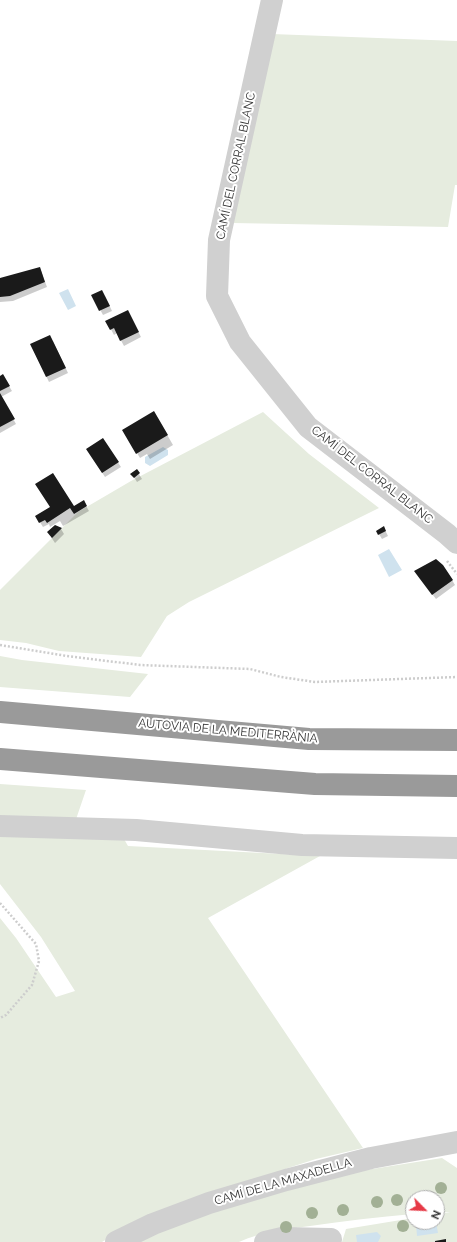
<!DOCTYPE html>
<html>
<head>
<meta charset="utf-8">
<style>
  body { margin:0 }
  #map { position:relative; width:457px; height:1242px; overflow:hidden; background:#fff; font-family:Raleway,sans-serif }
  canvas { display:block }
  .north { position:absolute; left:405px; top:1190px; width:40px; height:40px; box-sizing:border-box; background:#fff; border:1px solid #adadad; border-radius:50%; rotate:114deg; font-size:11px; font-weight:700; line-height:16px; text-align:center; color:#333 }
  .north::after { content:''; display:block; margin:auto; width:14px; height:18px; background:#e63946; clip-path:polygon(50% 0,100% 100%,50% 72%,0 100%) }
</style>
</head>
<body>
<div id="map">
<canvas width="457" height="1242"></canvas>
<div class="north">N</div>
</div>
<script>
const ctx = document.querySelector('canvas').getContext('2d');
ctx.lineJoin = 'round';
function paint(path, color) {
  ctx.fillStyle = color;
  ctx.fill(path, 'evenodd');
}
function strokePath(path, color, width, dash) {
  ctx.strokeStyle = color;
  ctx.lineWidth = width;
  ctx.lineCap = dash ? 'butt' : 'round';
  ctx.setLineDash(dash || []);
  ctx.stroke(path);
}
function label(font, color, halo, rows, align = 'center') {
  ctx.font = font + ' Raleway,sans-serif';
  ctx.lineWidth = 4;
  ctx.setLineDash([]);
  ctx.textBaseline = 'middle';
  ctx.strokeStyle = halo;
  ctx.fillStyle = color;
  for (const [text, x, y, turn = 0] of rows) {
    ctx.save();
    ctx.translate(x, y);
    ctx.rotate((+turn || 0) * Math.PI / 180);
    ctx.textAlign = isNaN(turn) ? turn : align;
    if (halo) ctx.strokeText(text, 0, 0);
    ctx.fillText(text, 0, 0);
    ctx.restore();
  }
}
paint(new Path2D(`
  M272 34 457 41V185H455L448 227 233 223Z
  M263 412 309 454 379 508 189 602 167 616 141 657 59 651 26 643 0 640V590L78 512 131 481Z
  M0 656 22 660 148 674 130 697 0 687Z
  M0 784 86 790 73 828 0 826Z
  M0 831 124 839 128 846 320 856 208 918 363 1148 316 1159 288 1168 115 1234 102 1242H0V918L16 938 56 997 75 991 41 937 0 884Z
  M442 1158 457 1168V1242H342L346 1229 413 1218V1222H437V1215L450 1212 437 1213V1198H413V1214C378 1217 344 1221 310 1226 285 1229 261 1232 239 1242H138L174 1223 276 1192 366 1170Z`), '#e6ecdf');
paint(new Path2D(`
  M68 289 76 306 68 310 59 293Z
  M163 447 168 450V455L150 466 145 463V457Z
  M389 549 402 570 389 577 378 555Z
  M429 1222H436L438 1233 417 1236 416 1224Z
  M377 1232 381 1236 378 1242H357L356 1235Z`), '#cfe2ee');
paint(new Path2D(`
  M40 268 47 287 13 301 0 302V279Z
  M93 296H105L112 311 103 315Z
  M130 316 141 337 124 346 117 333 114 335 107 322Z
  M53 341 68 373 49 382 31 345Z
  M3 376 12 391 1 397 16 424 0 433V377Z
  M154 412 173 445 150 459 147 454 140 458 123 430Z
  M103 440 121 467 105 477 90 454Z
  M137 471 142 479 137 482 132 474Z
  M83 501 89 511 63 526 60 521 50 527 49 524 43 527 36 516 51 507H74Z
  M55 526 61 529 64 534 55 543 51 537Z
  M384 528 388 536 382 539 377 531Z
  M418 576 452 580 455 585 436 599Z`), '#0003');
paint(new Path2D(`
  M40 267 45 282 10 296 0 297V278Z
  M102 290 110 306 99 311 91 295Z
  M128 310 139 332 120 341 114 328 110 330 105 321Z
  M50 335 66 368 46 377 30 344Z
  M3 374 10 386 0 391V376Z
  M0 393 15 419 0 427Z
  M154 411 168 435 136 454 122 430Z
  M103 438 119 462 102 473 86 449Z
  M137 469 140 473 134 478 130 474Z
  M53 473 74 506 84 500 87 506 74 514 70 508 47 523 45 520 39 523 35 516 50 507 35 484Z
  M55 525 62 528 52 538 47 532Z
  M384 526 386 531 378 535 376 531Z
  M436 559 443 565 453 580 432 595 414 571Z
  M446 1239V1242H435V1241Z`), '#1a1a1a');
strokePath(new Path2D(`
  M447 561 457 574
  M0 645 67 656 140 665 250 669 281 677 315 682 457 677
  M0 903 36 944 39 961 32 985 6 1015 0 1018`), '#cdcdcd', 2.5, [2, 2]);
strokePath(new Path2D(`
  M272 0 219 240 217 296 240 342 308 427 447 534 457 543
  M0 826 136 830 302 845 457 848
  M116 1242 153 1224 209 1203 286 1180 371 1158 457 1142
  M265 1242 282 1238 331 1239 330 1242`), '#d0d0d0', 22);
strokePath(new Path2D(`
  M0 712 309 739 457 740
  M0 759 315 784 457 786`), '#9a9a9a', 22);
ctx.fillStyle = '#a2b095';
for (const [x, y] of [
  [441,1188],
  [397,1200],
  [377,1202],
  [343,1210],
  [312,1213],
  [403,1226],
  [286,1227]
]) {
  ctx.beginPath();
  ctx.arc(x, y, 6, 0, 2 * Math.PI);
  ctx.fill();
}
label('12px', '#333', '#fff', [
  ["CAMÍ DEL CORRAL BLANC",236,166,-78],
  ["CAMÍ DEL CORRAL BLANC",372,475,38],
  ["AUTOVIA DE LA MEDITERRÀNIA",228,731,5],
  ["CAMÍ DE LA MAXADELLA",283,1182,-16]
]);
</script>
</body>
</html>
